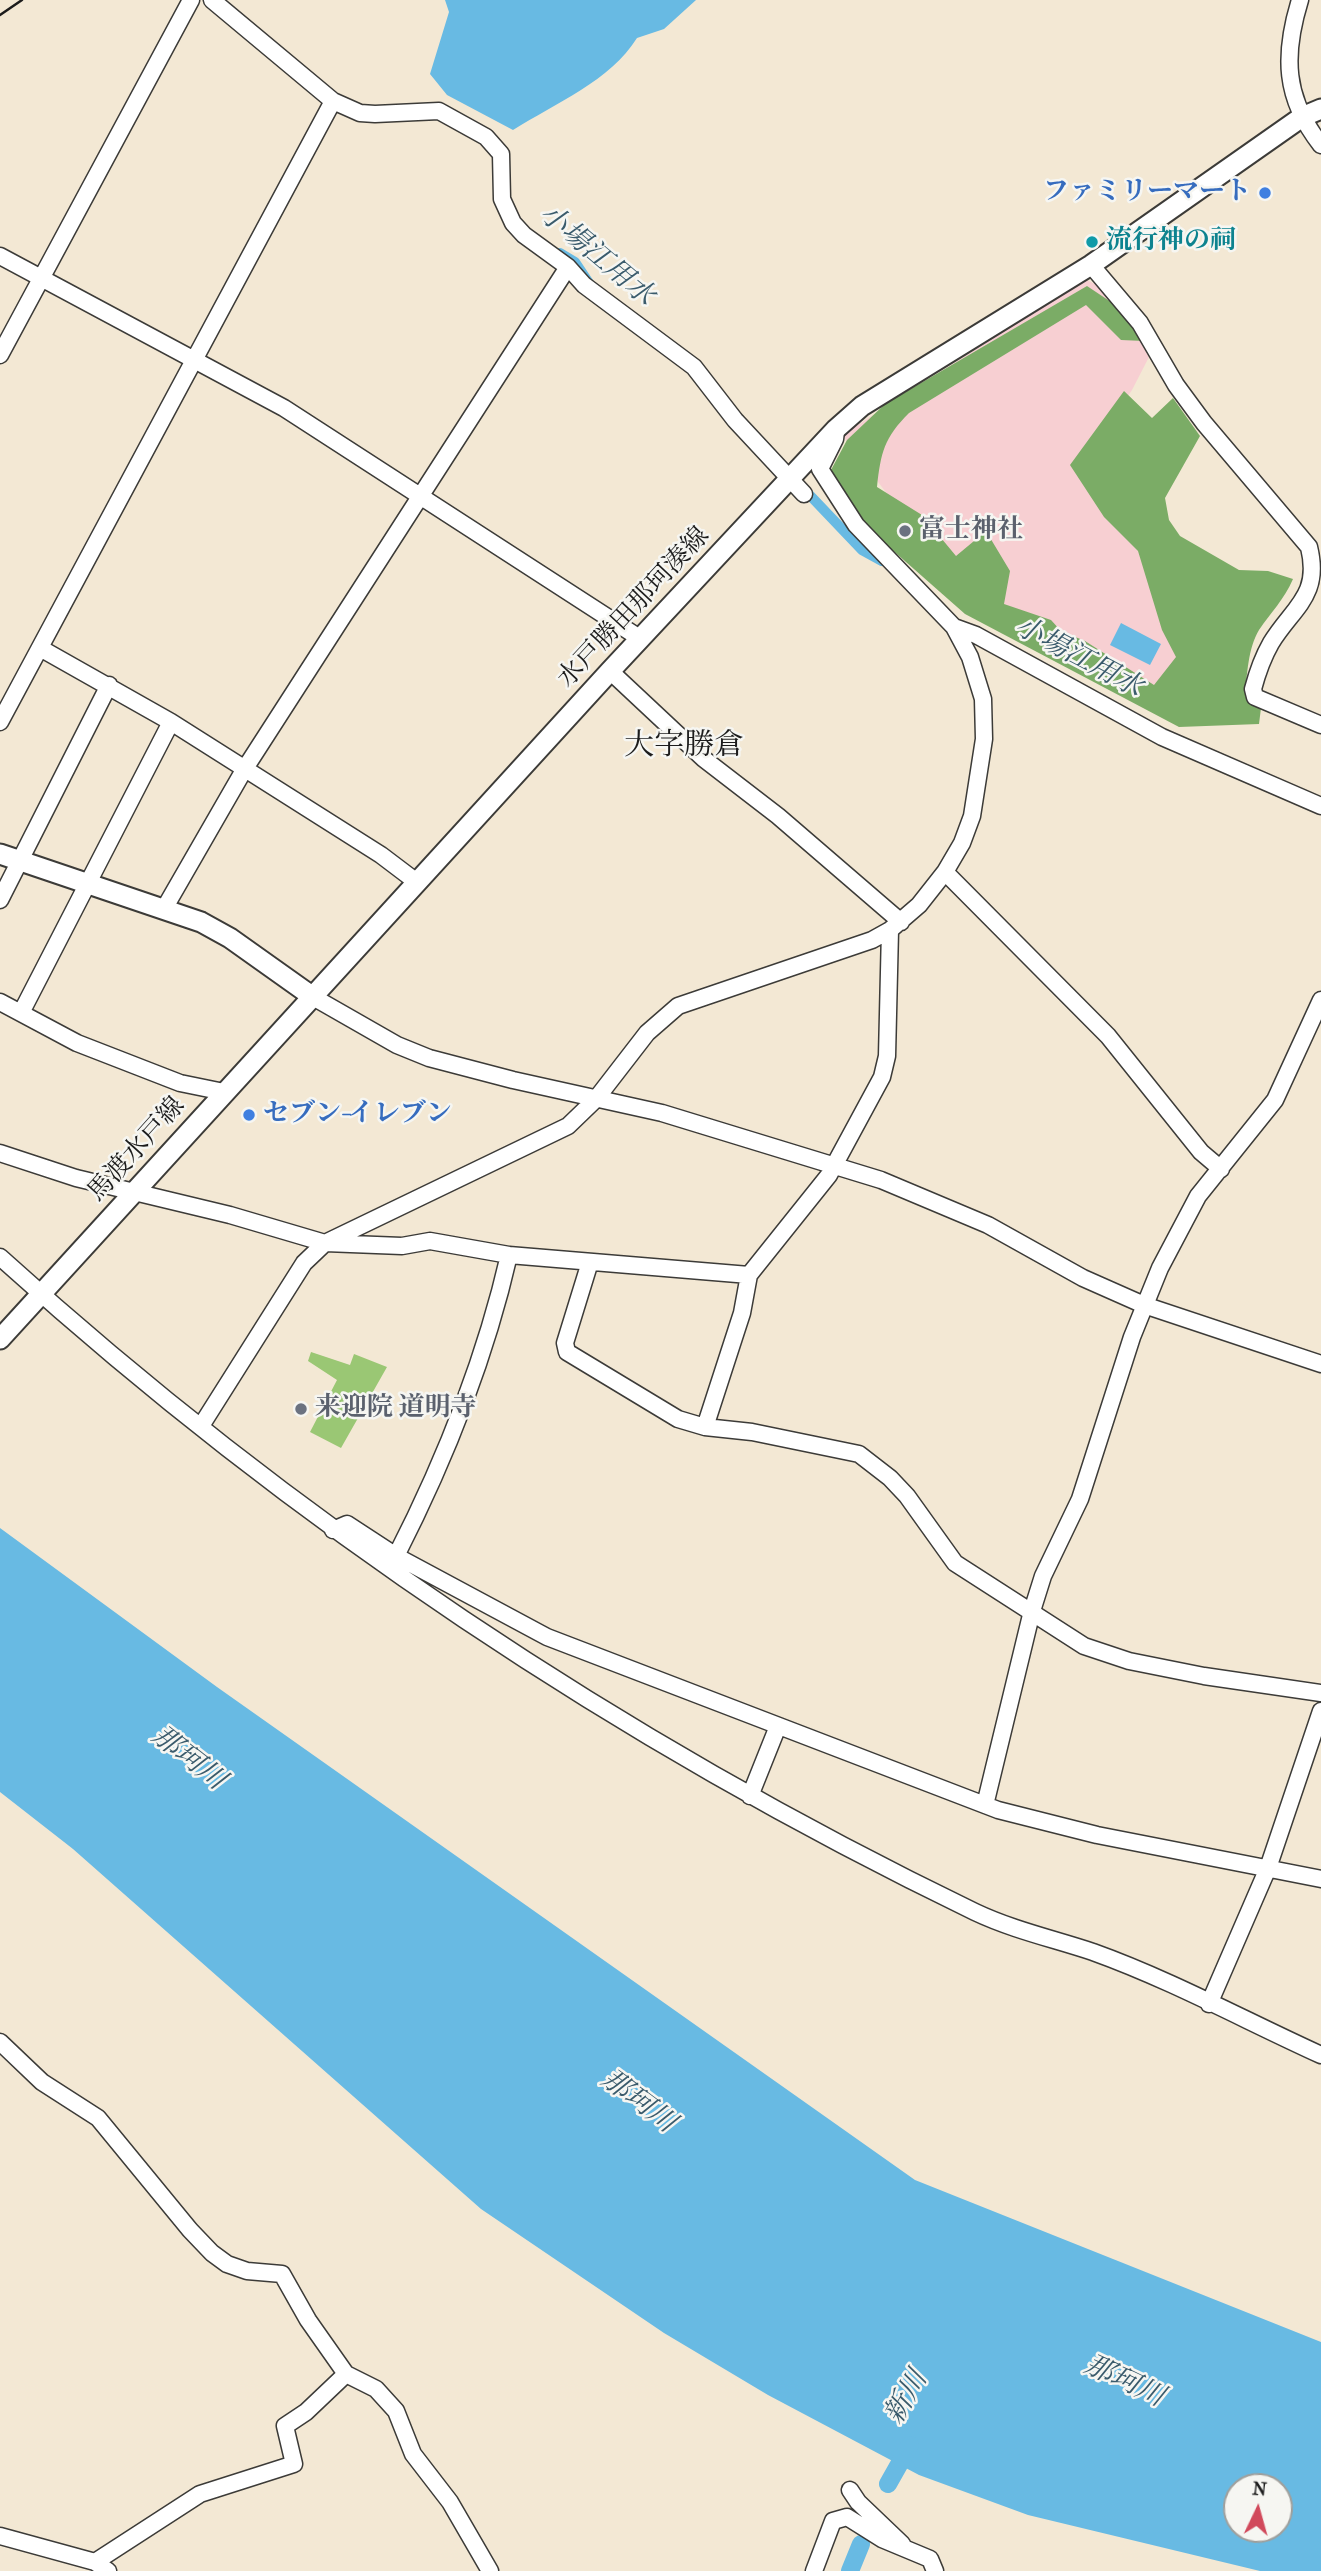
<!DOCTYPE html>
<html>
<head>
<meta charset="utf-8">
<style>
  body { margin:0 }
  #map { position:relative; width:1321px; height:2571px; overflow:hidden; background:#f3e8d4; font-family:"IM FELL French Canon",serif }
  canvas { display:block }
  .north { position:absolute; left:1223px; top:2473px; width:70px; height:70px; box-sizing:border-box; background:#f6f6f2; border:2px solid #9f9f9c; border-radius:50%; rotate:5deg; font-size:19px; font-weight:700; line-height:28px; text-align:center; color:#1c1c1c }
  .north::after { content:''; display:block; margin:auto; width:24px; height:32px; background:#d1495b; clip-path:polygon(50% 0,100% 100%,50% 72%,0 100%) }
</style>
</head>
<body>
<div id="map">
<canvas width="1321" height="2571"></canvas>
<div class="north">N</div>
</div>
<script>
const ctx = document.querySelector('canvas').getContext('2d');
ctx.lineJoin = 'round';
function paint(path, color) {
  ctx.fillStyle = color;
  ctx.fill(path, 'evenodd');
}
function strokePath(path, color, width, dash) {
  ctx.strokeStyle = color;
  ctx.lineWidth = width;
  ctx.lineCap = dash ? 'butt' : 'round';
  ctx.setLineDash(dash || []);
  ctx.stroke(path);
}
function label(font, color, halo, rows, align = 'center') {
  ctx.font = font + ' "IM FELL French Canon","Noto Serif JP",serif';
  ctx.lineWidth = 5;
  ctx.setLineDash([]);
  ctx.textBaseline = 'middle';
  ctx.strokeStyle = halo;
  ctx.fillStyle = color;
  for (const [text, x, y, turn = 0] of rows) {
    ctx.save();
    ctx.translate(x, y);
    ctx.rotate((+turn || 0) * Math.PI / 180);
    ctx.textAlign = isNaN(turn) ? turn : align;
    if (halo) ctx.strokeText(text, 0, 0);
    ctx.fillText(text, 0, 0);
    ctx.restore();
  }
}
paint(new Path2D(`
  M1085 279 1103 288 1129 321 1149 357 1132 390 1081 466 1144 542 1187 650 1146 704 947 572 842 435Z`), '#f7cfd2');
paint(new Path2D(`
  M311 1352 350 1365 354 1354 387 1367 341 1448 310 1432 337 1380 308 1361Z`), '#9ac774');
paint(new Path2D(`
  M1087 286 1117 306 1144 341 1121 340 1086 305 909 413C884 438 881 452 877 487L922 515 956 556 986 531 1010 571 1004 604 1051 620 1061 631 1085 641 1154 685 1176 657 1162 630 1138 551 1104 517 1070 465 1124 391 1152 418 1173 398 1200 436 1165 498 1169 520 1180 536 1239 570 1268 571 1293 579C1284 600 1271 612 1259 630 1248 648 1247 675 1245 696L1261 708 1259 724 1179 727 965 614 864 525 831 470 847 440 885 404Z`), '#7bac66');
paint(new Path2D(`
  M445 0H696L664 29 637 38C610 81 556 103 513 130L447 95 430 74 449 12Z
  M1121 623 1161 644 1150 665 1110 645Z
  M0 1528 217 1687 915 2180 1321 2342V2571H1260L1028 2515 919 2475 768 2395 664 2333 481 2209 73 1849 0 1792ZM1237 2487H1279V2529H1237Z`), '#68bae3');
strokePath(new Path2D(`
  M560 253 575 262 589 283
  M802 487 862 550 882 561`), '#68bae3', 10);
strokePath(new Path2D(`
  M888 2484 910 2445
  M850 2571 861 2544`), '#68bae3', 18);
const minor = new Path2D(`
  M212 0 333 101 360 113 375 114 439 111 486 137 501 154 502 199 513 223 524 235 568 267 584 285 694 367 735 420 804 494
  M1300 0C1283 55 1284 98 1321 145
  M0 256 284 408 641 639
  M1091 265 1140 323 1176 385 1204 423 1309 547C1321 596 1293 607 1271 643 1263 657 1257 674 1253 689L1255 697 1321 725
  M0 355 191 0
  M954 627 976 635 1162 737 1321 806
  M40 648 171 722 381 855 418 883
  M610 671 704 759 778 816 901 922
  M0 722 333 101
  M945 872 1108 1036 1201 1152 1221 1169
  M0 900 109 685
  M164 909 244 770 568 267
  M313 997 397 1045 429 1058 513 1080 662 1113 881 1180 988 1225 1083 1278 1144 1305 1321 1364
  M0 1002 77 1043 180 1083 224 1092
  M22 1011 171 722
  M0 1153 76 1178 230 1215 325 1243 402 1246 430 1241 509 1255 749 1275
  M0 1257C291 1521 621 1741 975 1912 1013 1930 1054 1939 1093 1952 1171 1980 1246 2021 1321 2055
  M590 1262 565 1343 567 1352 678 1419 705 1427 752 1432 859 1454 890 1478 907 1496 955 1563 1084 1646 1129 1661 1204 1676 1321 1693
  M201 1426 304 1263 325 1243 568 1126 596 1099 647 1033 678 1006 872 940 890 930 919 905 945 872 962 843 972 816 984 739 983 699 970 657 954 627 856 525 820 469 835 439 836 431
  M705 1427 742 1313 749 1275 829 1175 882 1077 887 1056 890 930
  M333 1530 347 1524 396 1556 547 1637 998 1810 1097 1835 1321 1879
  M396 1556C445 1460 485 1360 509 1255
  M750 1796 778 1726
  M985 1805 1032 1611 1043 1576 1080 1499 1132 1337 1160 1268 1198 1196 1275 1100 1321 1000
  M1209 2004 1268 1868 1321 1711
  M0 2042 42 2082 98 2118 190 2230 212 2253 227 2264 247 2271 282 2274 308 2320 346 2374 376 2389 396 2411 413 2454 450 2502 490 2571
  M850 2490 858 2502 902 2544
  M0 2536 95 2562 108 2571
  M95 2562 200 2494 294 2464 285 2426 306 2412 346 2374
  M814 2571 833 2521 847 2517 882 2539 930 2559 935 2571`);
const major = new Path2D(`
  M0 854 201 922 230 938 313 997
  M0 1339 610 671 836 429 862 406 1091 265 1302 117 1321 109`);
strokePath(minor, '#3c3b38', 19);
strokePath(major, '#3c3b38', 23);
strokePath(minor, '#fff', 16);
strokePath(major, '#fff', 19);
strokePath(new Path2D(`
  M0 15 22 0`), '#1c1c1c', 2.5);
for (const [x, y, r, color] of [
  [1265,193,7,"#3f7fe0"],
  [1092,242,7,"#0f9aa8"],
  [905,531,7,"#6b7280"],
  [249,1115,7,"#3f7fe0"],
  [301,1409,7,"#6b7280"]
]) {
  const dot = new Path2D();
  dot.arc(x, y, r, 0, 2 * Math.PI);
  ctx.fillStyle = color;
  ctx.fill(dot);
  strokePath(dot, '#f6f6f2', 2.5);
}
label('bold 26px', '#366cbe', '#f6f6f2', [
  ["ファミリーマート",1251,193],
  ["セブン-イレブン",263,1115,"left"]
], 'right');
label('bold 26px', '#0d838f', '#f6f6f2', [
  ["流行神の祠",1106,242]
], 'left');
label('bold 26px', '#5b616d', '#f6f6f2', [
  ["富士神社",919,531],
  ["来迎院 道明寺",315,1409]
], 'left');
label('26px', '#1c1c1c', '#f6f6f2', [
  ["水戸勝田那珂湊線",634,608,-47],
  ["馬渡水戸線",137,1150,-48]
]);
label('italic 28px', '#3a5b6c', '#f6f6f2', [
  ["小場江用水",596,256,40],
  ["小場江用水",1078,658,28],
  ["那珂川",188,1759,38],
  ["那珂川",638,2102,37],
  ["那珂川",1124,2382,25],
  ["新川",907,2398,-60]
]);
label('30px', '#1c1c1c', '#f6f6f2', [
  ["大字勝倉",684,747]
]);
</script>
</body>
</html>
